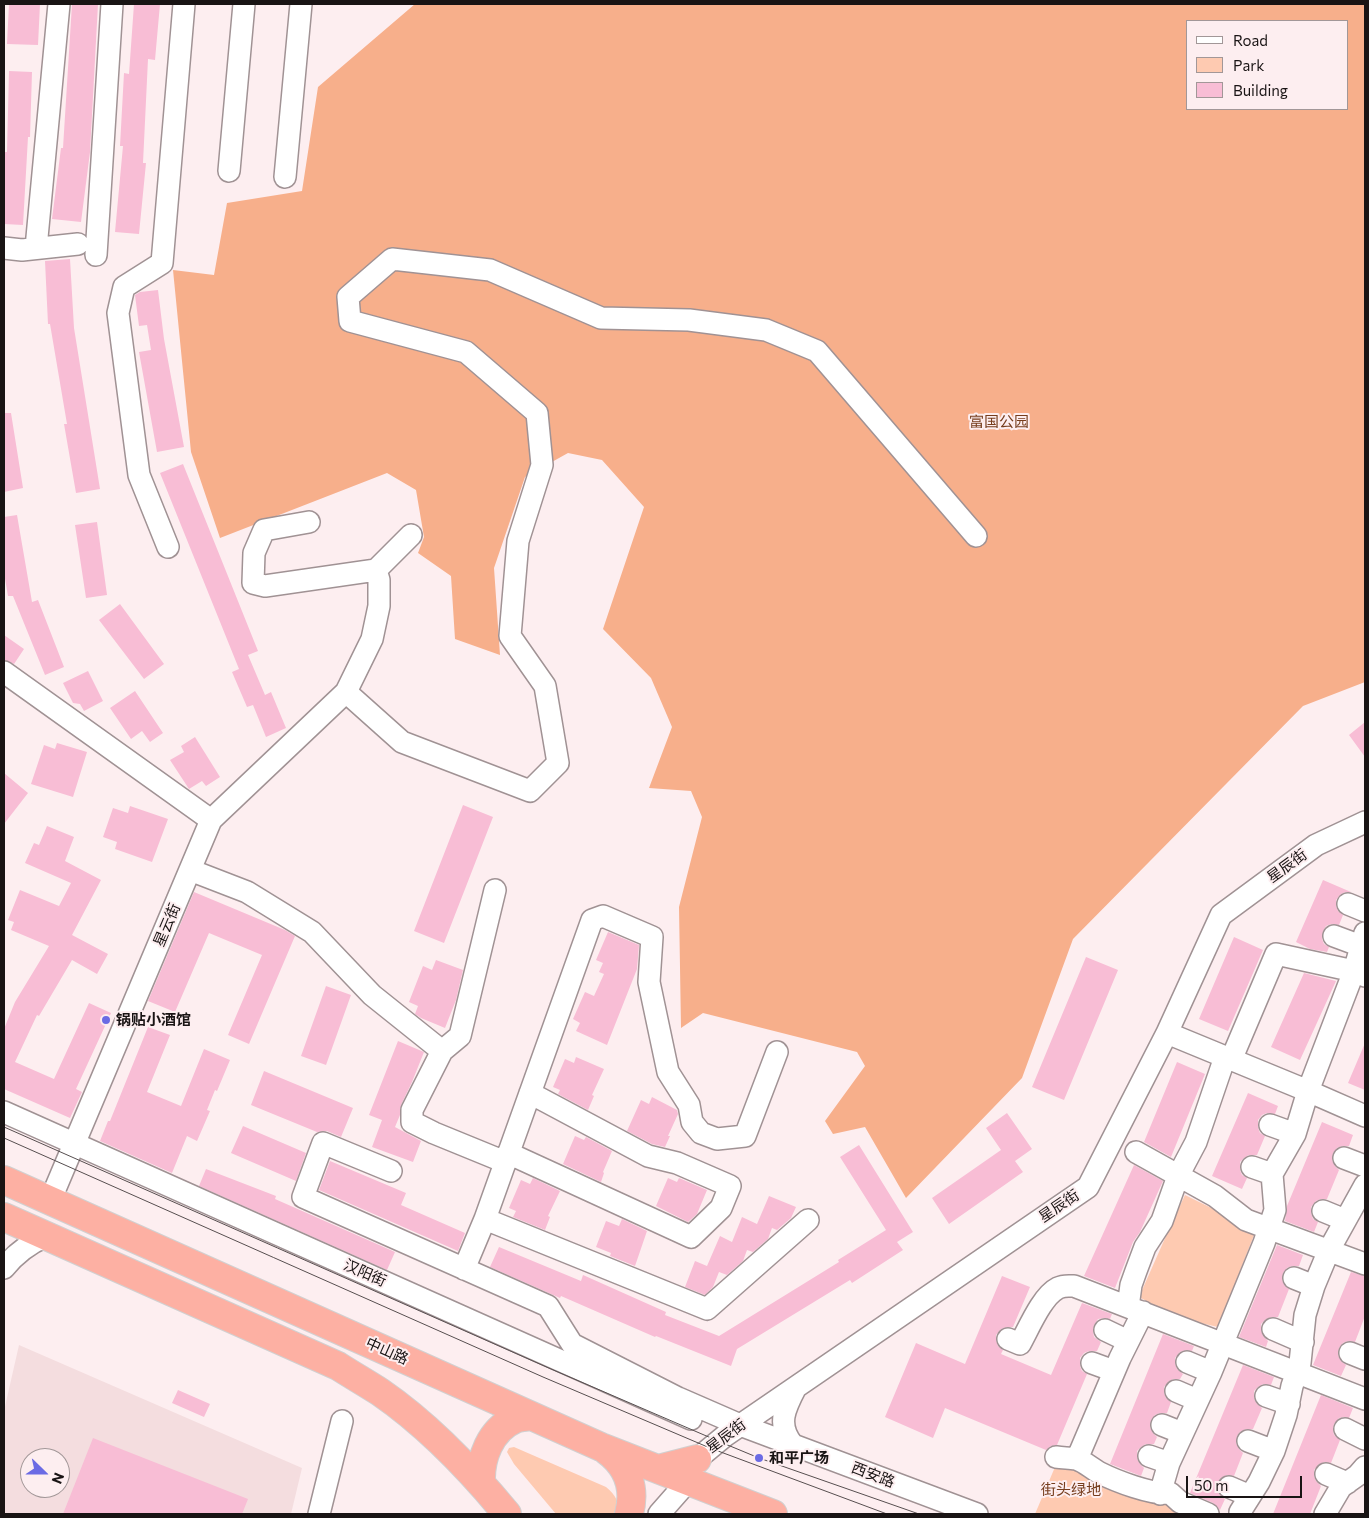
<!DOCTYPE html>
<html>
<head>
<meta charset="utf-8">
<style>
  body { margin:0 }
  #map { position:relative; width:1369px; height:1518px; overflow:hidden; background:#fdeef0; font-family:Commissioner,sans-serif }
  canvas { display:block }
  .frame { position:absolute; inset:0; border:5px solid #191414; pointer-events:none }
  .legend { position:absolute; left:1186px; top:20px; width:162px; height:90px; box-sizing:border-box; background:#fdeef0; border:1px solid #a29798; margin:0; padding:6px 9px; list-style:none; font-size:15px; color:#191414 }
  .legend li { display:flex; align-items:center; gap:10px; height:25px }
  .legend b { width:25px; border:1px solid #a29798 }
  .north { position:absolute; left:20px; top:1448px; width:50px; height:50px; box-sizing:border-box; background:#fdeef0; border:1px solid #a29798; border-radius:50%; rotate:112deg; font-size:14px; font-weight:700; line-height:20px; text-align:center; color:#191414 }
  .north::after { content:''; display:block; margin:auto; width:18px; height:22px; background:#6b6be4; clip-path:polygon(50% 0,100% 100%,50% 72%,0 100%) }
  .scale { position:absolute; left:1186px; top:1476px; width:116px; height:22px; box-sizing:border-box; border:2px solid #191414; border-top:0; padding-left:6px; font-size:15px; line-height:18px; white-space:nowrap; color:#191414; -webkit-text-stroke:4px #fdeef0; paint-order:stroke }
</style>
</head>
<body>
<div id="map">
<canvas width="1369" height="1518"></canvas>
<div class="frame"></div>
<ul class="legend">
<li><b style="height:6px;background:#fff"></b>Road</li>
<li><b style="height:14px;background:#fecab1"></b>Park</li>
<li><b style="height:14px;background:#f8bdd5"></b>Building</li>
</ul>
<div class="north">N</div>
<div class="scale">50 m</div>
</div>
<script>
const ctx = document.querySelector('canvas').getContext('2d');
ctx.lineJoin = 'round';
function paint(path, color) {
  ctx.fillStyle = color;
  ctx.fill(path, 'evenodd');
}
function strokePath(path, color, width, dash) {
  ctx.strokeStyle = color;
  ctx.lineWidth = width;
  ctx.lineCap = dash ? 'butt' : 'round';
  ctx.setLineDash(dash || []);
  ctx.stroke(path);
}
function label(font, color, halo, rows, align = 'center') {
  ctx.font = font + ' Commissioner,"Noto Sans SC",sans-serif';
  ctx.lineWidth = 4;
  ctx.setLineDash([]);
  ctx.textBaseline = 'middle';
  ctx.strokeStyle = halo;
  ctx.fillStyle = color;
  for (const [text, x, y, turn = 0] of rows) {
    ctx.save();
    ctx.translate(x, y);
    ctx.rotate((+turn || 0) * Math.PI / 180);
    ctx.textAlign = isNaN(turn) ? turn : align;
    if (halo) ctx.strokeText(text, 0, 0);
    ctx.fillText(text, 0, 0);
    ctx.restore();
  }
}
paint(new Path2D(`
  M19 1345 302 1468 291 1514H4V1411ZM30 1458H60V1488H30Z`), '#f4dddf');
paint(new Path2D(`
  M1185 1195 1256 1230 1218 1327 1175 1317 1139 1297 1170 1227Z
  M514 1447 606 1487C616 1495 619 1502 619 1514H556L514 1464 507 1452 509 1448Z
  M1058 1460 1201 1514H1035Z`), '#fecab1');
paint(new Path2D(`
  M415 4H1365V682L1303 706 1073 939 1022 1078 906 1198 865 1127 833 1134 825 1121 865 1066 857 1052 703 1013 681 1028 679 907 702 817 691 791 649 788 672 727 651 678 603 629 644 507 602 460 568 453 525 477 494 568 500 655 455 639 451 576 418 553 424 537 416 490 387 473 220 538 191 452 173 270 214 275 227 203 302 191 318 87ZM1188 21H1348V109H1188Z`), '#f7af8b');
paint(new Path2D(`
  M9 4H40L38 45 7 44Z
  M72 4H98L90 152 81 222 52 219 61 148H63Z
  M134 4H160L155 60 148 59 143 163H146L139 234 115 232 123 146H120L124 73 129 74Z
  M9 71 32 72 30 137H28L23 225 4 224V152H7Z
  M70 259 74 328 100 489 76 493 64 424H67L50 324H48L45 261Z
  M158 290 164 339 184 447 157 452 139 352 151 350 147 325 139 326 135 295 140 292Z
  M4 413H11L23 488 4 492Z
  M183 464 258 651 248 655 265 695 271 692 286 728 266 737 253 705 247 707 232 672 239 669 160 473Z
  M17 515 32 602 38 600 64 667 45 675 13 596H8L4 573V517Z
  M97 522 107 595 86 598 75 525Z
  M120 604 164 664 144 679 99 620Z
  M4 635 24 649 14 664 4 660Z
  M88 671 103 701 84 711 80 704 73 703 63 683Z
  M135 691 163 733 150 742 142 731 131 739 110 708Z
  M1365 722V757L1349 735Z
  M195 737 220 777 206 786 202 781 189 789 170 760 184 752 181 746Z
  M57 743 87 752 73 797 31 784 44 745 55 749Z
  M4 773 28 793 4 824Z
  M463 805 493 817 444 943 414 931Z
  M130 806 168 819 152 862 115 849 117 842 103 837 113 808 128 813Z
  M47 826 74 837 65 861 101 880 72 935 108 954 97 974 72 960 39 1016 37 1015 15 1062 54 1079 89 1003 111 1013 76 1089 82 1092 70 1118 4 1089V1029L15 1002 49 946 11 930 14 922 8 920 20 890 59 906 71 883 25 863 34 843 39 845Z
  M1323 880 1351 892H1346L1341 894 1336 900V906L1338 911 1343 915 1339 925 1331 924 1326 926 1323 931 1322 939 1324 944 1329 947 1327 952 1310 949 1296 942Z
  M194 892 285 930 295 936 249 1044 228 1035 262 955 209 933 175 1012 148 1001Z
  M608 932 639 945 637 969 607 1045 576 1031 580 1023 573 1019 585 992 594 996 604 974 599 972 603 963 596 960Z
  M1234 937 1263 950 1228 1031 1199 1019Z
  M1086 957 1118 970 1064 1100 1032 1087Z
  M436 960 463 970 456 1000 445 1028 421 1018 415 1014 418 1006 409 1002 423 966 432 970Z
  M1304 973 1336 981 1300 1060 1271 1047Z
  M326 986 351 995 326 1065 301 1056Z
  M148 1027 170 1035 147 1092 181 1106 204 1049 230 1060 217 1091 215 1090 207 1110 210 1111 197 1141 187 1136 172 1173 100 1141 108 1121H110Z
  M398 1041 424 1052 412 1082 401 1105 400 1115 395 1127 421 1141 413 1162 372 1147 382 1120 369 1115Z
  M1365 1043V1090L1348 1083Z
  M576 1057 604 1069 592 1095 594 1096 588 1110 558 1094 560 1090 553 1087 565 1059 574 1063Z
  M1177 1062 1205 1074 1171 1157 1144 1142Z
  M264 1071 353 1108 341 1137 327 1131 317 1132 251 1105Z
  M1248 1093 1278 1106 1275 1114 1267 1113 1262 1115 1258 1120V1128L1260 1133 1265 1136 1257 1155H1249L1244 1158 1240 1162V1170L1242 1175 1247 1178 1242 1189 1212 1176Z
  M652 1097 677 1110 678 1114 668 1136H670L665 1147 652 1144 627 1131 641 1100 649 1104Z
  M1007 1113 1032 1149 1015 1161 1023 1172 949 1224 932 1198 1001 1150 986 1128Z
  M1322 1122 1353 1135 1349 1146H1342L1337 1148 1333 1153 1332 1160 1335 1166 1339 1170 1327 1199H1321L1316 1201 1311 1207V1213L1313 1219 1318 1222 1314 1232 1285 1221 1287 1206Z
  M243 1126 306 1153 296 1181 231 1153Z
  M575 1136 584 1140 586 1137 612 1151 603 1172 604 1173 601 1182 563 1164Z
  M859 1145 913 1232 897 1242 903 1250 852 1283 850 1280 737 1349 731 1366 656 1336 655 1337 561 1296 560 1298 490 1267 499 1247 581 1281 583 1275 666 1312 665 1315 719 1336 839 1262 838 1260 886 1230 840 1157Z
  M330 1161 406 1193 401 1205 465 1233 458 1251 319 1190Z
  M1134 1165 1163 1181 1140 1232 1133 1242 1115 1288 1084 1276Z
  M206 1169 276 1196 275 1199 395 1252 387 1270 199 1186Z
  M533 1178 560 1191 548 1216 550 1217 545 1230 513 1217 516 1211 509 1208 521 1180 530 1184Z
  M668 1178 677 1182 679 1178 707 1190 697 1214 688 1222 656 1206Z
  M769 1196 796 1207 791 1218 777 1230 772 1228 768 1239 753 1252 747 1250 743 1261 727 1275 719 1272 713 1287 705 1295 685 1287 695 1261 707 1266 720 1236 732 1242 742 1217 757 1224Z
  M622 1219 647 1231 635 1266 610 1256 611 1253 596 1247 606 1221 619 1226Z
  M1277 1245 1303 1255 1299 1266H1292L1287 1268 1283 1273 1282 1280 1285 1286 1289 1289 1278 1317H1272L1266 1319 1261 1324V1330L1263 1336 1268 1341 1266 1347 1239 1337Z
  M1351 1272 1365 1276V1316L1355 1342 1348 1341 1343 1343 1339 1348 1338 1355 1341 1361 1346 1365 1341 1376 1313 1365Z
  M1002 1276 1030 1287 1013 1327H1007L1001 1329 996 1335V1340L998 1346 1003 1350 1001 1354 1051 1375 1082 1303 1112 1314 1110 1319 1105 1318 1098 1319 1094 1325 1093 1331 1094 1337 1101 1342 1097 1351H1089L1084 1353 1080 1358V1366L1082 1371 1087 1374 1057 1445 1051 1446 1046 1450 945 1408 933 1438 885 1417 916 1343 965 1364Z
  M1163 1334 1194 1346 1192 1351 1186 1350 1180 1352 1175 1358V1363L1177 1369 1183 1374 1180 1379H1174L1169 1381 1164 1387V1393L1166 1398 1171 1402 1167 1413H1160L1155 1415 1151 1420 1150 1427 1153 1433 1157 1437 1154 1444H1146L1141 1447 1137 1451V1459L1140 1464 1144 1468 1141 1476 1110 1464Z
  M1243 1365 1274 1377 1271 1385 1263 1384 1258 1387 1254 1391V1399L1257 1404 1262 1408 1253 1429H1246L1240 1432 1237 1436 1236 1443 1239 1449 1243 1453 1234 1476 1228 1475 1222 1477 1217 1483V1489L1219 1494 1225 1499 1220 1510 1213 1503 1190 1493Z
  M178 1390 210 1404 204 1417 172 1403Z
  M1321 1395 1353 1408 1349 1418 1344 1417 1339 1418 1334 1424 1333 1430 1334 1435 1340 1440 1331 1463 1325 1462 1319 1464 1314 1470V1476L1316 1481 1321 1486 1310 1514H1273Z
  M93 1438 248 1499 242 1514H63Z`), '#f8bdd5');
const minor = new Path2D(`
  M229 171 244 4
  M285 177 301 4
  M4 248 22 250 78 244
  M36 248 59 4
  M96 255 112 4
  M309 522 264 530 254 553 253 583 265 586 376 570
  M168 547 139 475 118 313 124 287 162 263 184 4
  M4 672 211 820
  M346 692 402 742 530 791 558 763 545 686 510 636 518 541 542 465 537 413 466 352 350 321 348 297 392 259 490 270 601 318 689 320 766 330 817 351 976 536
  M190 870 247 892 312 932 372 995 442 1051
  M495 890 460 1036 442 1051 412 1110V1122L434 1133 505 1162
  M1348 904 1365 911
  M1334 936 1361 946
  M1167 1033 1308 1091 1365 1116
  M1231 1060 1276 954 1354 971 1365 976
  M4 1112 691 1419
  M1270 1125 1295 1134
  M1136 1152 1215 1196 1246 1220 1365 1264
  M508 1153 691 1237 721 1208 730 1186 677 1163 648 1156 530 1093
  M1344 1158 1365 1166
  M1252 1167 1272 1174
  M391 1171 323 1143 303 1197 548 1306 572 1344 678 1398 740 1425 977 1514
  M50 1201 211 820 346 692 372 639 379 606V580L376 570 411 535
  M1323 1211 1345 1220
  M485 1219 707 1309 808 1220
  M4 1268C16 1253 28 1244 46 1236
  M464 1269 485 1219 592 920 603 916 652 937 649 982 668 1072 689 1105 692 1122 701 1133 717 1139 745 1136 777 1052
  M1294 1278 1314 1286
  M1128 1307 1131 1285 1136 1271 1145 1247 1162 1221 1178 1176 1196 1142 1225 1057
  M1273 1329 1303 1342
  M1105 1330 1128 1341
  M1008 1339 1020 1344C1029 1328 1042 1296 1058 1288 1064 1285 1068 1286 1074 1286L1365 1399
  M1350 1353 1365 1359
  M1187 1362 1211 1372
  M1092 1363 1114 1371
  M1176 1391 1197 1400
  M1266 1396 1289 1404
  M1162 1425 1182 1433
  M1345 1429 1365 1439
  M1248 1441 1274 1451
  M793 1445C776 1425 785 1408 796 1387
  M1149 1456 1169 1463
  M1056 1457C1063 1458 1070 1458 1076 1459 1084 1461 1092 1469 1100 1473 1116 1481 1152 1495 1170 1493L1180 1502 1208 1514
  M1077 1459 1120 1358 1143 1312
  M1326 1474 1347 1483
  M1229 1487 1250 1496
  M1160 1494 1169 1463 1211 1372 1264 1243 1275 1210 1272 1174 1295 1134 1308 1091 1354 971 1365 933
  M1240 1512 1259 1482 1274 1451 1286 1415 1292 1386 1300 1363 1305 1315 1314 1286 1329 1250 1365 1185
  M319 1514 342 1421
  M659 1514 688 1481 697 1459 726 1435 1088 1187 1167 1033 1221 915 1316 845 1365 822
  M1325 1514 1341 1487 1358 1475 1365 1467`);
const highway = new Path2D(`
  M4 1180 601 1447 773 1514
  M4 1217 338 1366C352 1375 366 1383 380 1392 428 1425 470 1469 507 1514
  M606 1450C628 1466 636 1488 629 1514
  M658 1469 697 1459
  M481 1483C480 1458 490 1430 515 1419 519 1417 526 1417 531 1416`);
strokePath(minor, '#a09294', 24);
strokePath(highway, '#d1d0d0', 30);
strokePath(minor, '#fff', 21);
strokePath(highway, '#fdb0a3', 28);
strokePath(new Path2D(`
  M4 1127 551 1369 718 1441 759 1458 919 1514
  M4 1138 543 1377 710 1448 887 1514`), '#564e4f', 1);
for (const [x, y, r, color] of [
  [106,1020,5,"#6b6be4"],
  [759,1458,5,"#6b6be4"]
]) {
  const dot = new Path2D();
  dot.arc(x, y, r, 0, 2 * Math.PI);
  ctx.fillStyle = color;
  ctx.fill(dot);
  strokePath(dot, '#fdeef0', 2);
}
label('15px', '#763d1d', '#fdeef0', [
  ["富国公园",999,422],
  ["街头绿地",1071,1490]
]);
label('15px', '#191414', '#fdeef0', [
  ["星辰街",1287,866,-36],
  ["星云街",167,925,-67],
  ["星辰街",1059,1206,-34],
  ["汉阳街",365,1273,24],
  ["中山路",387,1351,24],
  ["星辰街",726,1436,-37],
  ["西安路",873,1475,21]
]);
label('bold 15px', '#191414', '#fdeef0', [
  ["锅贴小酒馆",116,1020],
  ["和平广场",769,1458]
], 'left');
</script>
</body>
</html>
